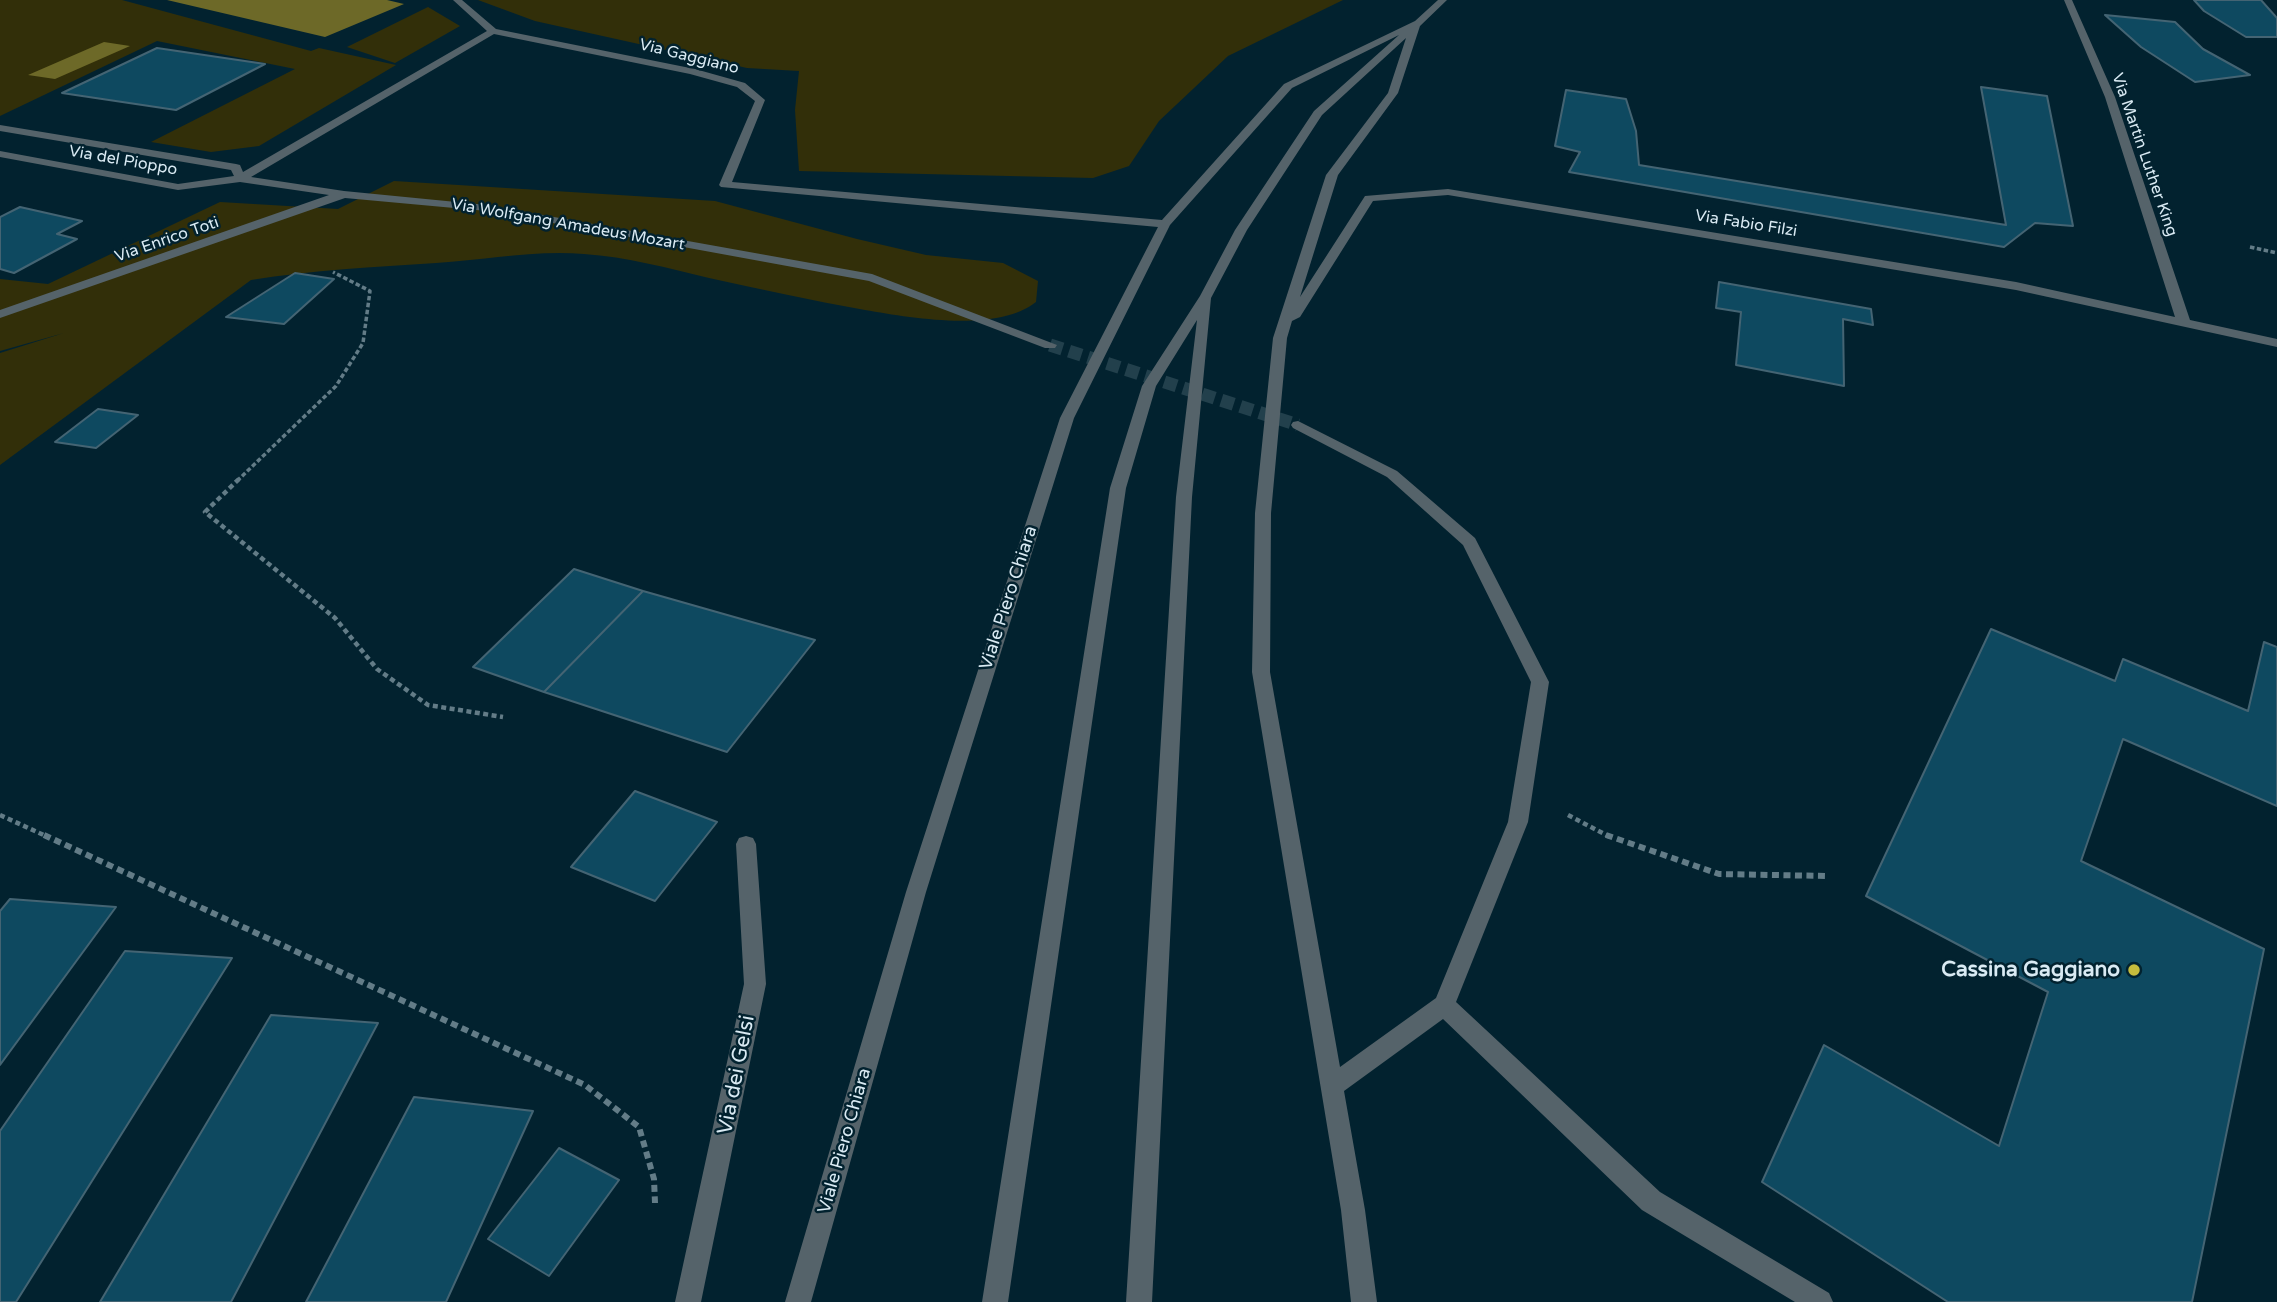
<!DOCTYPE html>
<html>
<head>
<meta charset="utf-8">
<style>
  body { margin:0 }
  canvas { display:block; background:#02222f }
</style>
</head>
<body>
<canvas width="2277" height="1302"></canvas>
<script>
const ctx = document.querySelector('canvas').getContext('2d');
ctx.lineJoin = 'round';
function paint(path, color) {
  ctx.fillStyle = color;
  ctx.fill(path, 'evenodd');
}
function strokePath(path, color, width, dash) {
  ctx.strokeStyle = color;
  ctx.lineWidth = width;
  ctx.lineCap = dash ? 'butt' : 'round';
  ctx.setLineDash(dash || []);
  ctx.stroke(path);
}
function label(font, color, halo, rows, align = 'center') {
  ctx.font = font + ' "Varela Round",sans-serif';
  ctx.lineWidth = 5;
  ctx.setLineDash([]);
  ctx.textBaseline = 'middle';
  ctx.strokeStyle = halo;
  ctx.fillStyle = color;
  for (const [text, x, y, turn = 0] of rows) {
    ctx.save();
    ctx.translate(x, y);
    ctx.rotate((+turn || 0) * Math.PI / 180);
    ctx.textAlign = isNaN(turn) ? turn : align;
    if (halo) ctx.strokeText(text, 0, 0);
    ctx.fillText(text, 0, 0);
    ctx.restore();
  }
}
paint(new Path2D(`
  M0 0H122L311 51 319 48 396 65 259 146 211 152 151 142 295 69 157 41 0 116Z
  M478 0H1343L1228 56 1159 121 1129 166 1093 178 799 171 795 110 799 71 747 68 535 21Z
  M428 7 460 26 395 63 347 47Z
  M394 181 715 201 857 239 926 255 1003 263 1038 281 1036 302C996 333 912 318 865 310 813 301 761 289 709 278 668 268 627 257 584 254 534 250 486 260 436 263 374 267 313 270 251 280L0 465V353L64 333 0 351V279L48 284 220 202 338 209Z`), '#322f09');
paint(new Path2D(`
  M167 0H387L404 4 325 37Z
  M104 42 130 46 55 79 28 75Z`), '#6d6928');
const building = new Path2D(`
  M2194 0H2261L2277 18V37H2246L2204 11Z
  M2105 15 2175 22 2203 49 2250 75 2195 82 2141 47Z
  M157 48 265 64 176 110 62 93Z
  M1981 87 2047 96 2073 226 2035 223 2004 247 1569 172 1580 152 1555 146 1566 90 1626 99 1636 131 1639 165 2006 225Z
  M20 207 82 221 57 234 77 239 14 273 0 269V217Z
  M295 273 334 279 284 324 226 317Z
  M1719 282 1871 309 1873 325 1843 319 1844 386 1736 365 1741 312 1716 308Z
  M98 409 138 415 96 448 55 442Z
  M574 569 643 591 544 692 473 667Z
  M643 591 815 640 727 752 544 692Z
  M1991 629 2115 681 2123 659 2248 711 2264 642 2277 647V806L2123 739 2081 861 2264 949 2192 1302H1948L1762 1182 1824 1045 1999 1146 2048 992 1866 896Z
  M635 791 717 822 655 901 571 867Z
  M10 899 116 907 0 1065V911Z
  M125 951 232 958 16 1302H0V1131Z
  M271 1015 378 1023 231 1302H100Z
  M414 1097 533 1111 446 1302H306Z
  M559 1148 619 1180 549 1276 488 1239Z`);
paint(building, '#0e4960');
strokePath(building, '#446473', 2);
strokePath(new Path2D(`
  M1050 345 1298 425`), '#22404c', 13, [13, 7]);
strokePath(new Path2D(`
  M2250 247 2277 253
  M237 481 336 386 363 343 370 291 333 272`), '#637c87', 3.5, [4.5, 2.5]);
strokePath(new Path2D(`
  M239 479 205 512 335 618 377 669 428 705 503 717
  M0 815 48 837
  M1568 815 1610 837`), '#637c87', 4.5, [5, 3.5]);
strokePath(new Path2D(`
  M44 835 585 1085 639 1127 654 1179 655 1203
  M1606 835 1719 874 1828 876`), '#637c87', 6, [7, 4.5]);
paint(new Path2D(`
  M453 0H462L496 29 695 69 745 83 765 100 732 182 1162 220 1284 84 1415 21 1438 0H1447L1420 26 1398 93 1338 175 1300 297 1365 196 1448 189 2016 282 2175 317 2105 97 2064 0H2072L2115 97 2190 320 2277 339V347L2016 290 1448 195 1373 201 1300 317 1292 321 1287 338 1271 513 1270 672 1340 1067 1436 998 1508 822 1531 682 1463 545 1387 477 1293 428 1291 425 1293 422 1298 421 1397 471 1475 538 1549 682 1528 822 1456 1002 1660 1192 1829 1293 1833 1302H1795L1642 1210 1443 1019 1344 1091 1365 1210 1377 1302H1351L1341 1210 1252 672 1255 513 1273 338 1326 175 1388 93 1406 38 1322 115 1247 230 1211 298 1192 497 1152 1302H1126L1176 497 1197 320 1156 386 1126 488 1008 1302H982L1110 488 1142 386 1200 296 1235 230 1314 111 1399 35 1292 88 1170 225 1074 418 926 892 811 1302H785L906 892 1060 418 1158 227 721 187 719 185 755 101 737 87 690 74 494 34 251 177 344 191 487 205 872 274 1057 345 1055 348H1045L869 281 487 211 345 198 0 318V310L329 195 240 182 178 190 0 157V151L178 184 234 176 231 170 0 131V125L236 164 240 165 243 172 487 31Z
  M746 836 753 838 756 844 766 984 701 1302H675L744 984 736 844 739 838Z`), '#55636a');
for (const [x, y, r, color] of [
  [2134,970,7,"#c5bc3d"]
]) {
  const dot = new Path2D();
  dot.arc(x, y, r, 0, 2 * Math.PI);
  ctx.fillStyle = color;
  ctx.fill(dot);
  strokePath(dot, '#02222f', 2.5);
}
label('16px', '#d9eaf3', '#02222f', [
  ["Via Gaggiano",689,57,14],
  ["Via Martin Luther King",2144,155,71],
  ["Via del Pioppo",123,161,10],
  ["Via Fabio Filzi",1746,224,9],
  ["Via Wolfgang Amadeus Mozart",568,225,10],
  ["Via Enrico Toti",167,240,-19]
]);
label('18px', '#d9eaf3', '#02222f', [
  ["Viale Piero Chiara",1009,598,-72],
  ["Viale Piero Chiara",845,1141,-74]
]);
label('bold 21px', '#d9eaf3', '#02222f', [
  ["Cassina Gaggiano",2120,970]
], 'right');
label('21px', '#d9eaf3', '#02222f', [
  ["Via dei Gelsi",737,1075,-79]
]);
</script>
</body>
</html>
